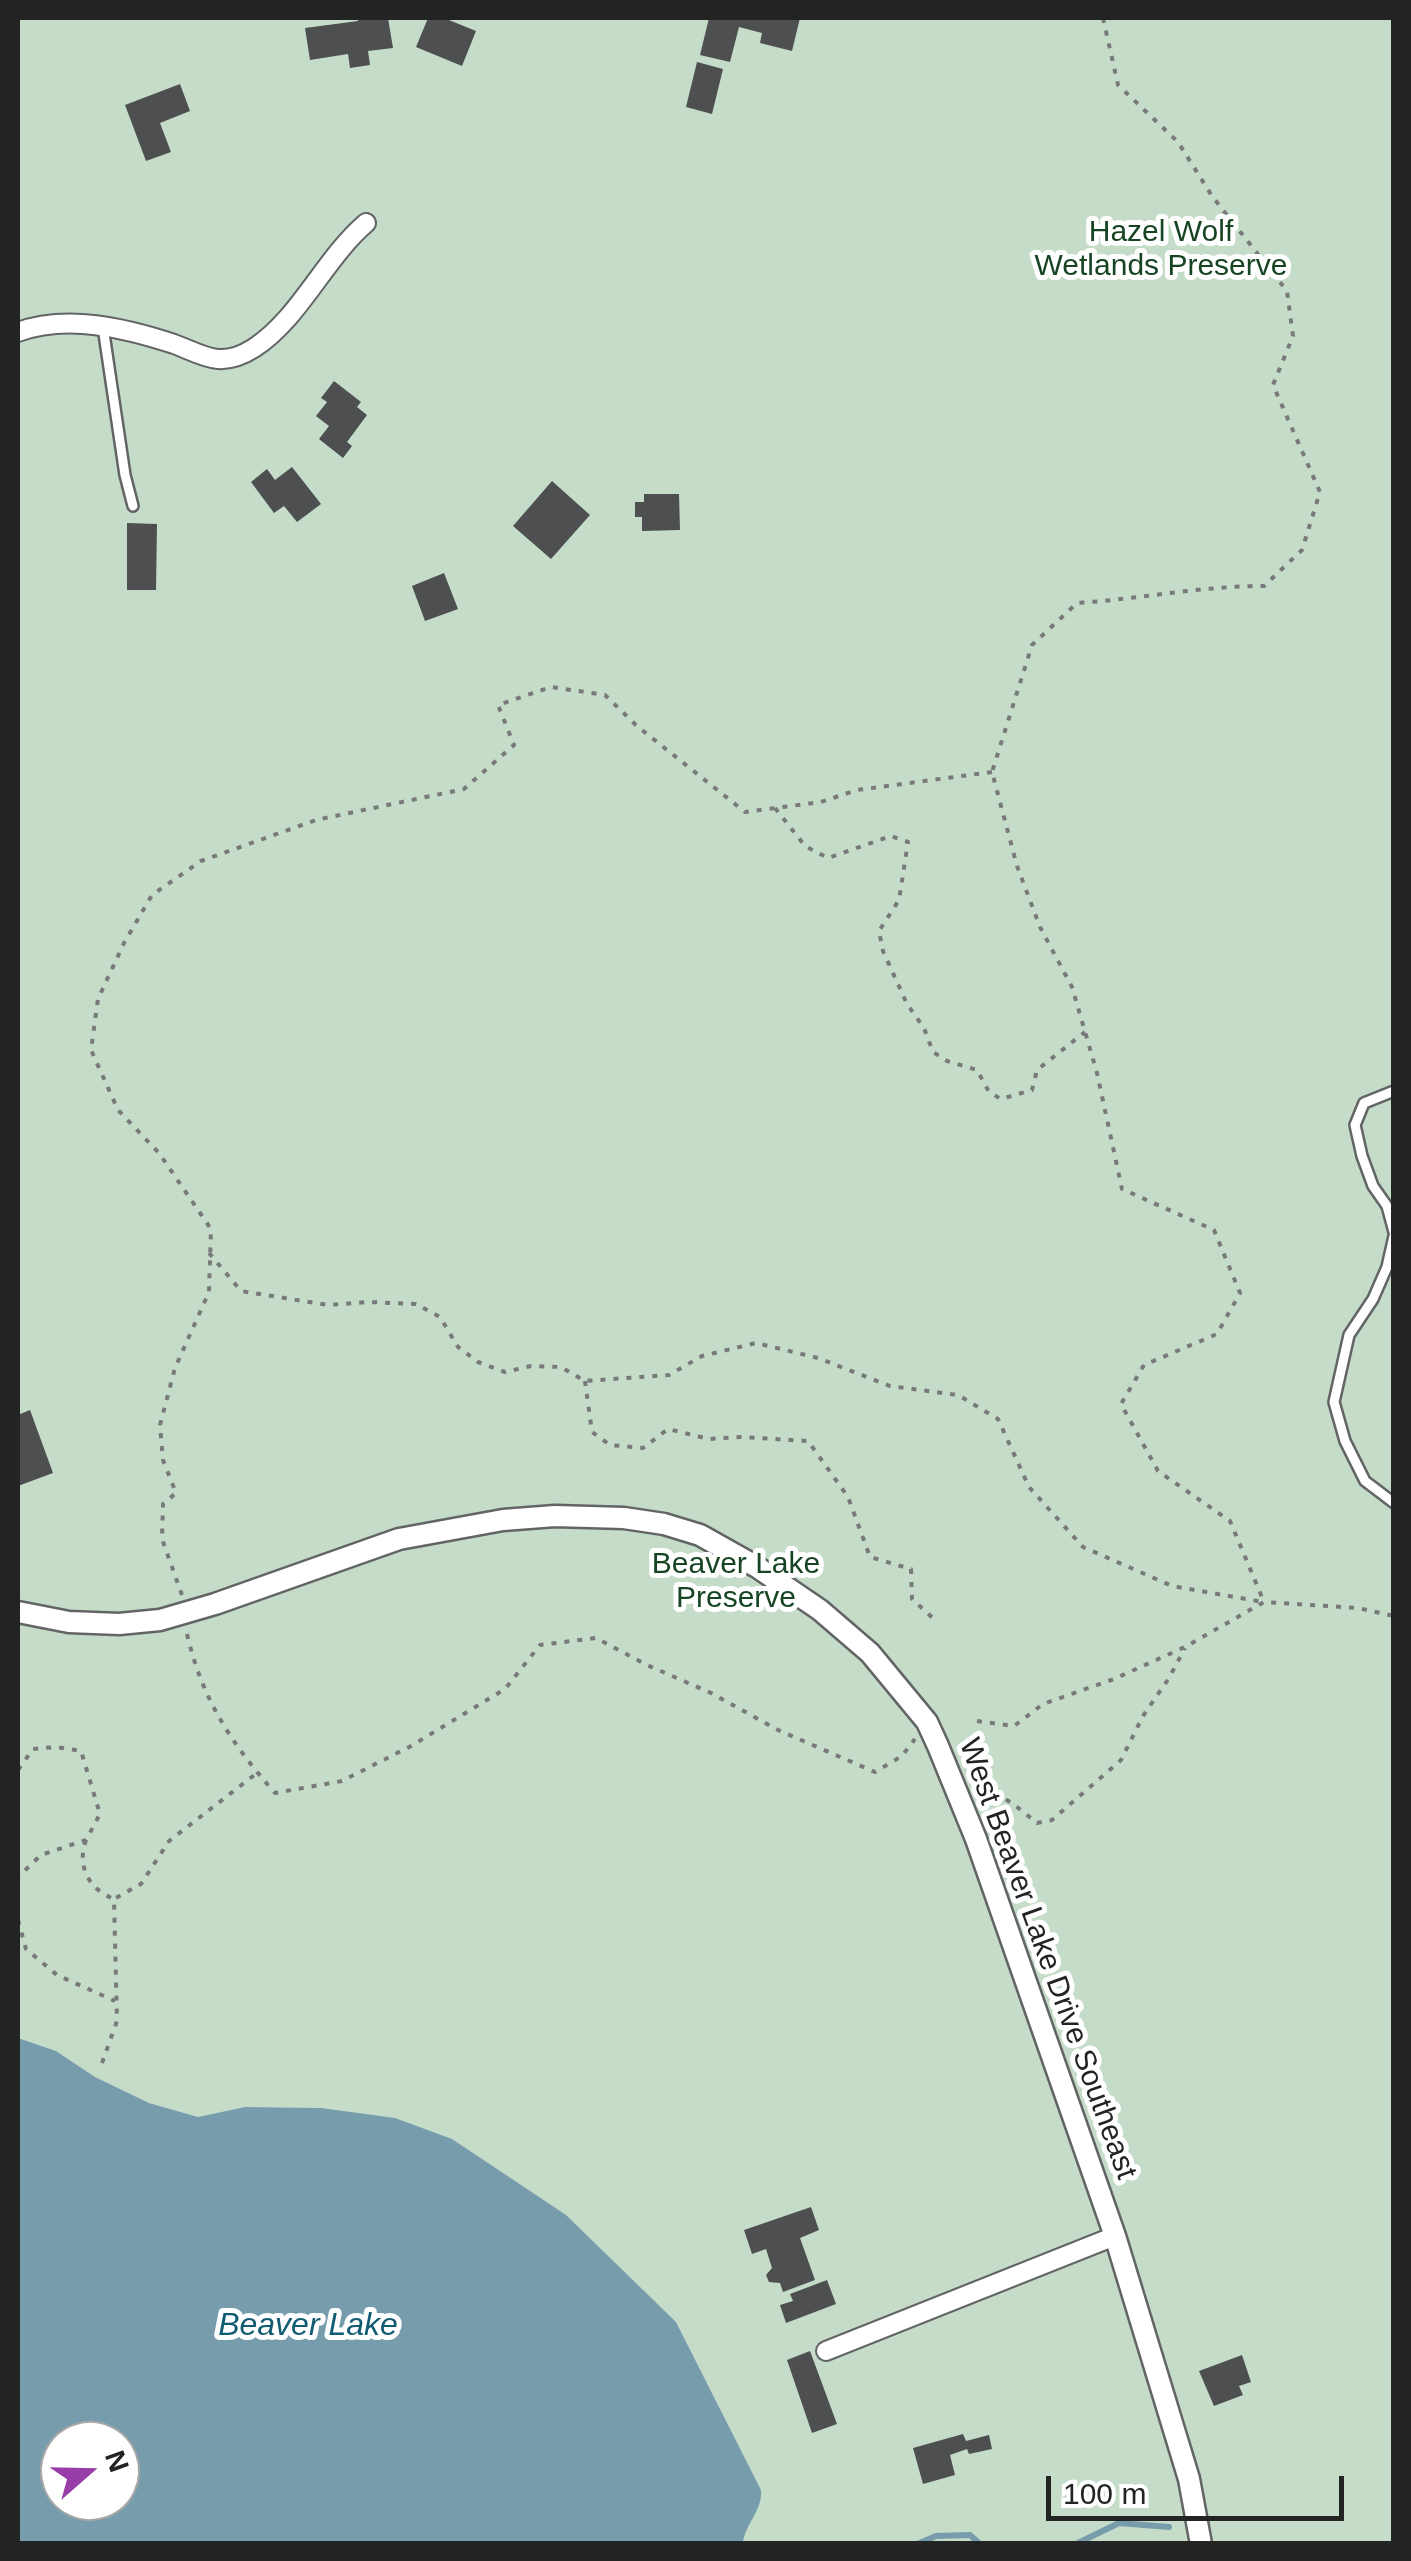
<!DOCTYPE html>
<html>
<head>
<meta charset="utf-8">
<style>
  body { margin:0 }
  #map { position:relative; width:1411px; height:2561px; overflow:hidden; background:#e1e2e4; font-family:Helvetica,sans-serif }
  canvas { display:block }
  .frame { position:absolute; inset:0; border:20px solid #222323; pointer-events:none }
  .north { position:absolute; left:40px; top:2421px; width:100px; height:100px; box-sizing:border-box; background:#fff; border:2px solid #a7a7a7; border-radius:50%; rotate:70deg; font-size:28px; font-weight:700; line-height:40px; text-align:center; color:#222323 }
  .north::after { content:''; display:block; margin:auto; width:35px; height:45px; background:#973ea9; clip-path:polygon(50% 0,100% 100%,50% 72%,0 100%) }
  .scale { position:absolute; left:1046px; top:2476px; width:298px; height:45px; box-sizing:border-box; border:5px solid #222323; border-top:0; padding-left:12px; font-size:30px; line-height:35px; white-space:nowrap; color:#222323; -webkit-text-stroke:8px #fff; paint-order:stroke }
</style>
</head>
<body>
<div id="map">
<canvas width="1411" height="2561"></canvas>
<div class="frame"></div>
<div class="north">N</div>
<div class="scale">100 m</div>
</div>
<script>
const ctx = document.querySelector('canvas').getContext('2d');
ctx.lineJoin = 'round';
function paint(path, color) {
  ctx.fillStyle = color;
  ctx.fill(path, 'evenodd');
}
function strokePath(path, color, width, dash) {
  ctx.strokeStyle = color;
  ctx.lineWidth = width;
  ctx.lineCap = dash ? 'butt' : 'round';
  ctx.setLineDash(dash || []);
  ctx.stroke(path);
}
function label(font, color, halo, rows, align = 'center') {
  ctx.font = font + ' Helvetica,sans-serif';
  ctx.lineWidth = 10;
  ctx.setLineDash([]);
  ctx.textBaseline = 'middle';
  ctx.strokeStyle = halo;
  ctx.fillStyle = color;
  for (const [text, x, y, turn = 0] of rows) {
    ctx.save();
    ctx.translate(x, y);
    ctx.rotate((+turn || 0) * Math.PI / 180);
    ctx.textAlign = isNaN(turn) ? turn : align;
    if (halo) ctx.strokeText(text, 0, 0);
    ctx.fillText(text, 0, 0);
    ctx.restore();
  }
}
paint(new Path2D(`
  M18 18H1393V2543H743C745 2524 757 2510 761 2490L676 2322 566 2216 452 2139 321 2108 245 2107 198 2117 149 2103 95 2077 56 2051 18 2038Z`), '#c5dcc9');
paint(new Path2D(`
  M18 2038 56 2051 95 2077 149 2103 198 2117 245 2107 321 2108 395 2118 452 2139 566 2215 676 2322 761 2490C763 2510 745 2524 743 2543H18ZM60 2441H120V2501H60Z`), '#779dac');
strokePath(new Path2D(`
  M917 2544 936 2536 970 2535 980 2544
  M1076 2544 1119 2523 1169 2527`), '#779dac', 6);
paint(new Path2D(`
  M357 18H388L393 48 368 51 370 65 350 68 348 54 310 60 305 28 358 21Z
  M428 18H444L476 31 462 66 416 47Z
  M709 18H800L792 51 760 43 762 33 739 27 730 62 700 55Z
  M697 62 723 69 712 114 686 107Z
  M180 84 190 111 160 123 171 152 146 161 125 105Z
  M334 381 361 402 357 407 367 415 347 442 352 446 343 458 319 439 329 426 316 416 327 402 321 398Z
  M292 467 321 504 297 522 284 506 274 513 251 482 267 469 275 480Z
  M552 481 590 515 551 559 513 526Z
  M644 494H679L680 530 642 531V517H635V502H644Z
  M127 523 157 524 156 590H127Z
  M444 573 458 609 425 621 412 586Z
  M30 1410 53 1473 18 1486V1415Z
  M811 2207 819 2230 800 2238 815 2280 783 2292 780 2283 769 2282 766 2275 772 2268 766 2249 752 2254 744 2230Z
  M827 2280 836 2304 786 2323 780 2305 793 2301 790 2294Z
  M810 2351 837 2424 812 2433 787 2360Z
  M1242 2355 1251 2382 1239 2386 1243 2395 1214 2406 1199 2371Z
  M963 2434 966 2441 989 2435 992 2449 969 2454 967 2449 950 2455 955 2475 923 2484 913 2448Z`), '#4e4f51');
const service = new Path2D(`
  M103 327 125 475 133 506
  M1394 1091 1364 1103 1355 1125 1362 1156 1373 1186 1387 1206 1394 1232
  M1394 1236 1387 1267 1373 1299 1349 1335 1334 1402 1345 1441 1365 1481 1394 1503`);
const minor = new Path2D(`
  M18 332C67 314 125 328 174 344 188 349 204 358 218 359 231 360 243 355 254 348 300 318 324 259 366 223
  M826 2351 1115 2236`);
const tertiary = new Path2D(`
  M18 1612 69 1622 119 1624 160 1620 215 1604 399 1539 503 1520 555 1516 624 1518 664 1524 700 1535 757 1567 820 1610 870 1653 927 1722 938 1746 976 1839 1115 2236 1189 2479 1201 2544`);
strokePath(service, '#636466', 14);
strokePath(minor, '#636466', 22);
strokePath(tertiary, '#636466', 25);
strokePath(new Path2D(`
  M1103 18 1118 85 1178 142 1212 196 1287 291 1293 336 1273 385 1320 492 1302 550 1264 586C1201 586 1140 599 1077 603L1032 645 992 772 1017 866 1040 927 1072 987 1097 1073 1122 1189 1214 1230 1240 1293 1217 1334 1144 1365 1121 1404 1158 1471 1230 1521 1264 1602
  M775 808 805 846 828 858 891 836 908 842 899 900 879 931 883 951 907 1004 924 1028 933 1052 947 1061 977 1070 989 1092 1001 1099 1032 1090 1037 1070 1085 1032
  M209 1253 241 1291 328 1305 369 1302 416 1304 440 1317 458 1347 478 1362 505 1372 531 1366 561 1367 585 1381 669 1375 702 1356 756 1343 818 1358 890 1386 958 1395 998 1419 1029 1487 1083 1547 1172 1586 1263 1602
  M585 1381 592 1432 610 1445 643 1448 668 1429 709 1439 740 1437 808 1441 848 1497 870 1557 911 1569 912 1599 935 1620
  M182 1595 162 1539 163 1504 176 1493 163 1460 160 1425 175 1368 209 1292 211 1229 159 1153 118 1110 91 1050 98 999 124 943 152 895 201 861 316 820 464 789 514 745 498 705 551 687 605 695 637 726 745 812 821 802 857 790 992 772
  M187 1634C202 1699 231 1743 275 1793L342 1781 411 1746 505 1689 540 1645 596 1638 647 1665 711 1693 778 1730 875 1772 902 1756 915 1739
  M977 1721 1014 1726 1043 1704 1114 1679 1185 1647 1264 1602 1358 1608 1394 1616
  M18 1770 33 1749 56 1747 81 1751 100 1814 86 1840 41 1855 18 1877
  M972 1780 1012 1803 1037 1823 1052 1820 1121 1760 1143 1716 1169 1678 1185 1648
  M86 1840C76 1867 90 1890 114 1899
  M18 1920 26 1949 57 1975 115 2001
  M102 2063 117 2021 114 1899 141 1884 169 1841 257 1773`), '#78797a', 4, [5, 8]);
strokePath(service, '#fff', 9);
strokePath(minor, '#fff', 18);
strokePath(tertiary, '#fff', 20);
label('30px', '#174523', '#fff', [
  ["Hazel Wolf",1161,233],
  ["Wetlands Preserve",1161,267],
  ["Beaver Lake",736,1565],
  ["Preserve",736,1599]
]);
label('30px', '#222323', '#fff', [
  ["West Beaver Lake Drive Southeast",1047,1959,70]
]);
label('italic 32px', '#115c72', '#fff', [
  ["Beaver Lake",308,2326]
]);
</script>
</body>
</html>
